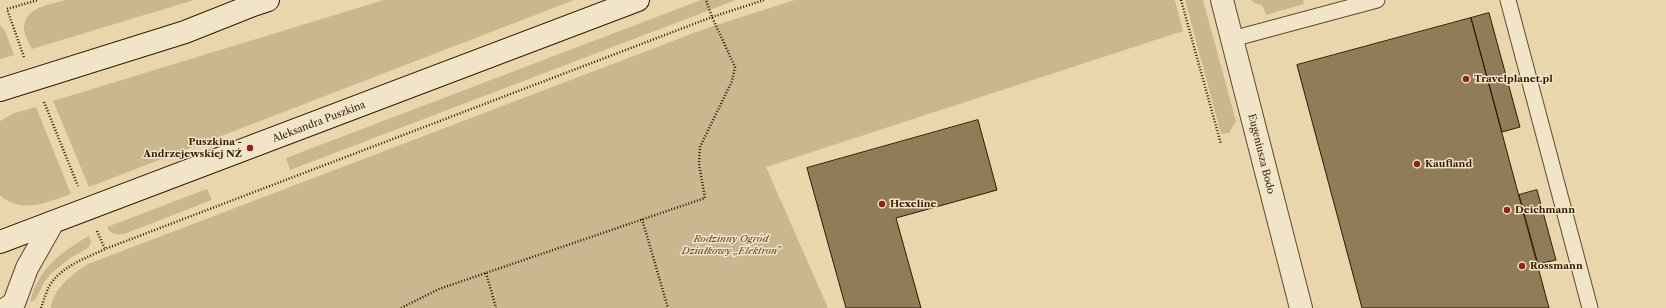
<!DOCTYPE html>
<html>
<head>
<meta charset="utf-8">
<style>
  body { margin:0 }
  canvas { display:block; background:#ead6ac }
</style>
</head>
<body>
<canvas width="1666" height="308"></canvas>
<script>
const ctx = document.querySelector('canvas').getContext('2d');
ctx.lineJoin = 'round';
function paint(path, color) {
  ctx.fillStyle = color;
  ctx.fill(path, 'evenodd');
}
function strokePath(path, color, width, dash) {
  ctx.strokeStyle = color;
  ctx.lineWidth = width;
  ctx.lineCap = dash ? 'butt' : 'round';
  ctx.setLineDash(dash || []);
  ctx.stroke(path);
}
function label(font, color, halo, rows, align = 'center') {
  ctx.font = font + ' "Libre Caslon Text",serif';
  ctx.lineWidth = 3;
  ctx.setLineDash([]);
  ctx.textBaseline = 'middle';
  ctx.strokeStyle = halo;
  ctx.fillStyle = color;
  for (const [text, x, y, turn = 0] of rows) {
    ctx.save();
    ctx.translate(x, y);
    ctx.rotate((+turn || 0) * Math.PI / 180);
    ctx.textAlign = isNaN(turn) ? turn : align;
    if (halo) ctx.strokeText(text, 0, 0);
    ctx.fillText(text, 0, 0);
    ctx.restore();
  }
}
paint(new Path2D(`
  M65 0H194L32 49C29 43 25 36 24 29 24 7 49 5 65 0Z
  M384 0H574L89 187 53 101Z
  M701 0H736L290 170 286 158Z
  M795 0H1175L1183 31 766 167 828 308H51C53 288 73 274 88 264L707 28Z
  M1185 0H1203L1236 121 1229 133 1221 134Z
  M1251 0H1303L1304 4 1266 15 1262 5 1255 3Z
  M0 25 5 31 14 55 0 59Z
  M36 107 71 194C48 202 21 215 0 195V121L14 113Z
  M207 189 212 200 124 234C116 235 111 235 107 227Z
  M89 236 91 242 88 248 70 258 52 273 45 281 35 300 30 302C38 269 61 252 89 236Z`), '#cab68f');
const building = new Path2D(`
  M1489 13 1520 127 1502 132 1471 18Z
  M1471 18 1549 308H1362L1297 65Z
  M978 120 997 190 896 218 921 308H846L807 168Z
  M1537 190 1556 260 1538 264 1519 195Z`);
paint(building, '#907c59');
strokePath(building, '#2e1b00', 1);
const service = new Path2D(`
  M1508 0 1590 308
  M1232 39 1377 0`);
const minor = new Path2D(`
  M1222 0 1301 308
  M7 308 14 303 27 268 53 222`);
const secondary = new Path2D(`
  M0 90 185 32 253 5 268 0
  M0 242 638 0`);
strokePath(service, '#5d4a2b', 17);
strokePath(minor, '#5d4a2b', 24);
strokePath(secondary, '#2e1b00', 24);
strokePath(new Path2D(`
  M1181 0 1221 144
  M24 57 7 9 38 0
  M44 102 78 186
  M642 219 668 308
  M97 231 105 249
  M486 273 496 308
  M41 308C44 300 46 292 50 285 62 266 86 258 105 249L712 17 764 0
  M401 308 439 289 705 198 699 164 700 147 732 81 735 67 712 17 706 0`), '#2e1b00', 2.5, [1, 2]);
strokePath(service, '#f1e4c9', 15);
strokePath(minor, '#f1e4c9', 22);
strokePath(secondary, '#f1e4c9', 22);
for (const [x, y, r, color] of [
  [1466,79,4,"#8f2418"],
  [250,148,4,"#8f2418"],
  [1417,164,4,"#8f2418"],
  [882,204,4,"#8f2418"],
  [1507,210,4,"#8f2418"],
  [1522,266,4,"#8f2418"]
]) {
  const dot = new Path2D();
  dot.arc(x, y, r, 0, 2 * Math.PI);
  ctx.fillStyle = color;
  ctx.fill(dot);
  strokePath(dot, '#f1e4c9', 1.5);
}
label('bold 10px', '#2e1b00', '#f1e4c9', [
  ["Travelplanet.pl",1474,79],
  ["Puszkina -",242,142,"right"],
  ["Andrzejewskiej NŻ",242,154,"right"],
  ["Kaufland",1425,164],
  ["Hexeline",890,204],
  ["Deichmann",1515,210],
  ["Rossmann",1530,266]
], 'left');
label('10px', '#2e1b00', '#f1e4c9', [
  ["Aleksandra Puszkina",319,122,-21],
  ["Eugeniusza Bodo",1261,154,76]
]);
label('italic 10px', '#5d4a2b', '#f1e4c9', [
  ["Rodzinny Ogród",731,239],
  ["Działkowy „Elektron”",731,251]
]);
</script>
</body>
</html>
